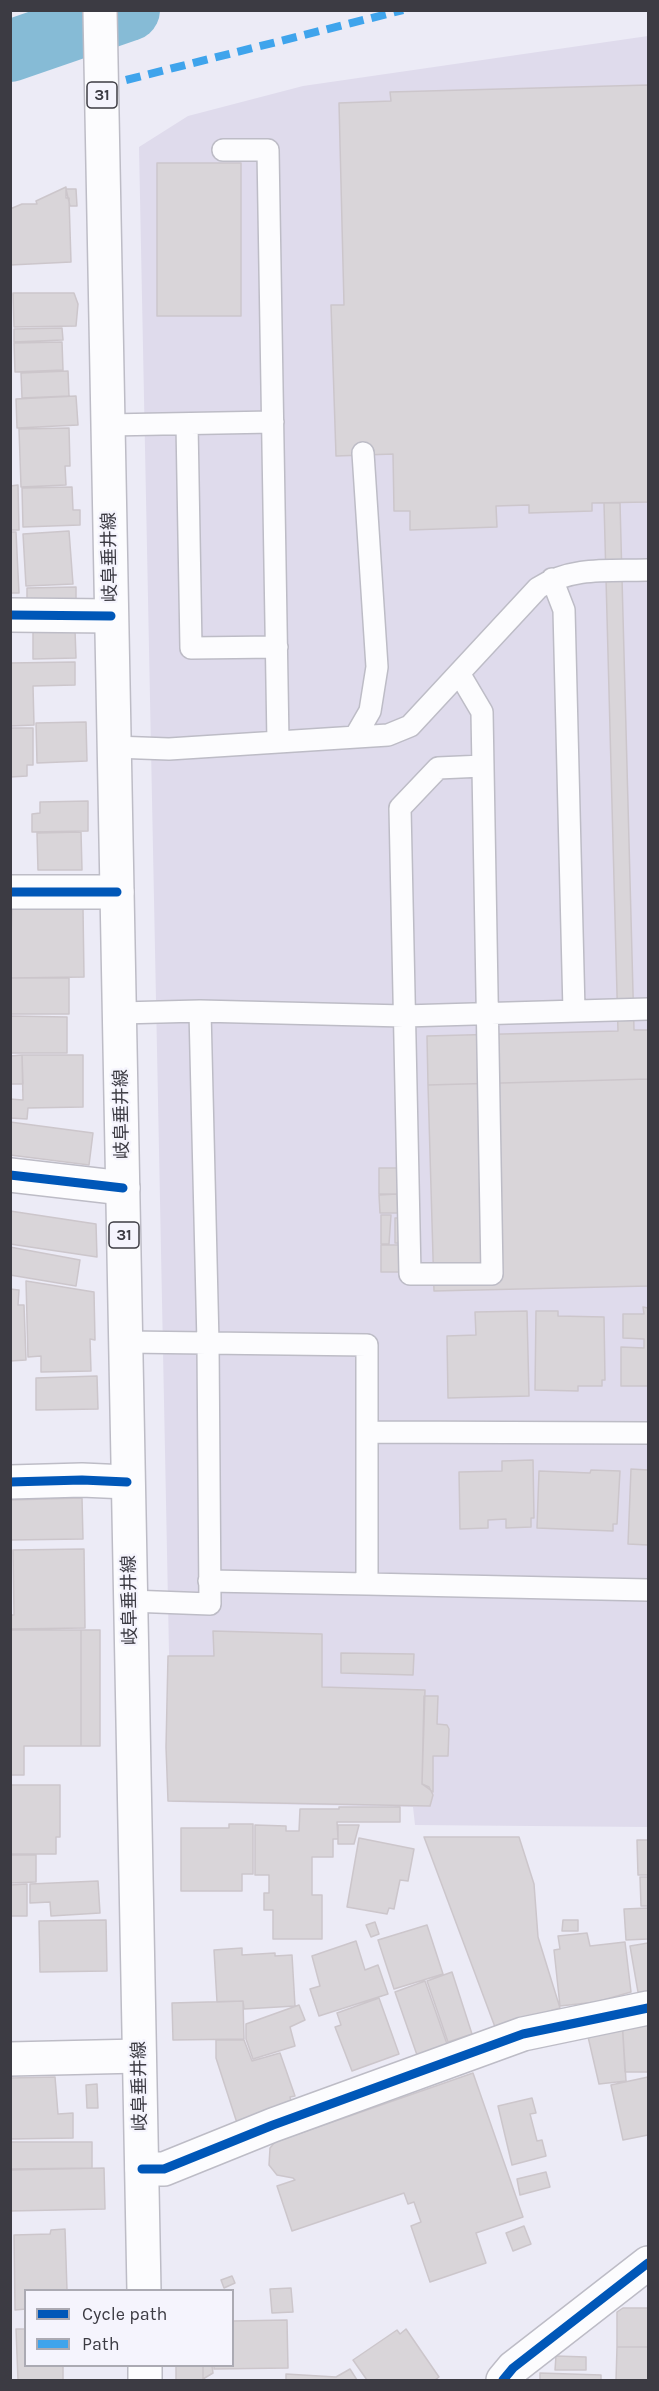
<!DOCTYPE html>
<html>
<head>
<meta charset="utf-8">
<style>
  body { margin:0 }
  #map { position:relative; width:659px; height:2391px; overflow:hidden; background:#ecebf6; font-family:Karla,sans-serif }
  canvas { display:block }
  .frame { position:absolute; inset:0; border:12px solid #3c3b43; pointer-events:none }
  .legend { position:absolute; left:24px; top:2289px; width:210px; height:78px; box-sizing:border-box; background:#f5f4fd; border:2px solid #abaab3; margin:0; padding:8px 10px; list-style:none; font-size:18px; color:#3c3b43 }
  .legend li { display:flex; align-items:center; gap:12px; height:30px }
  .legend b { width:30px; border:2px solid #abaab3 }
</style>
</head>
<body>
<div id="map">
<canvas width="659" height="2391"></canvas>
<div class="frame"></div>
<ul class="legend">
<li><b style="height:8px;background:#0057b8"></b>Cycle path</li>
<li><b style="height:8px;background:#3fa4ec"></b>Path</li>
</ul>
</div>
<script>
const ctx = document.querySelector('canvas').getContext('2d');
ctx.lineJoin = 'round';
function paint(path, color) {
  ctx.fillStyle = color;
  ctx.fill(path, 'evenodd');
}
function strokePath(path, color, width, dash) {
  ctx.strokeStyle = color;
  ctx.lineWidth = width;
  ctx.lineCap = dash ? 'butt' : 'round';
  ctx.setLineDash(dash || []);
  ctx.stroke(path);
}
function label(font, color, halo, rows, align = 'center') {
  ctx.font = font + ' Karla,"Noto Sans JP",sans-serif';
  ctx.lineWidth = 4.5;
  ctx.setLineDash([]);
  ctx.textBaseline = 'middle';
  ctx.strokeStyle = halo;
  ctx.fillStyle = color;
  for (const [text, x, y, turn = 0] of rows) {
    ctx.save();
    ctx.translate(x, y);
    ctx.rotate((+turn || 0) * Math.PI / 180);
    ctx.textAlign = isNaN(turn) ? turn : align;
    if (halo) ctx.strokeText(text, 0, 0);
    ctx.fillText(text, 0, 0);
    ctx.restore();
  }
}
paint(new Path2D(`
  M648 36V1827L415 1825 413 1807 172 1802 139 147 188 116 303 86Z`), '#dfdbec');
strokePath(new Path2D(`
  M10 51 129 10`), '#86bbd6', 62);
const building = new Path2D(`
  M648 85V502L592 503V511L529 513V505L496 506 497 527 410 530V511H394L393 454 336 456 331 305H344L339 103 391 101 390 92Z
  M157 163H241V316H157Z
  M66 187V198H69L71 262 10 265V209L22 204H37L36 201Z
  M66 189H76L77 206H70Z
  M13 293H74L78 304 76 326 14 327Z
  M62 328 63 340 14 342V329Z
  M62 342 63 370 15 372 14 343Z
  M68 371 69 396 22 398 21 373Z
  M76 396 78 425 17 428 16 399Z
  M69 428 70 466H65L66 485 21 487 19 429Z
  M18 485 19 530H10V486Z
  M72 487 73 510H80V525L23 527 22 488Z
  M604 503H620L634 1030H648V1079L428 1085 427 1036 618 1031Z
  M69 531 73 584 26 586 23 534Z
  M10 532H16L19 593H10Z
  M76 587V601L27 602V588Z
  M75 630 76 658 33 659V632Z
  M75 662V685L33 686 34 725 10 726V663Z
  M86 722 87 761 37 763 36 723Z
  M10 728H33V765H27V776L10 777Z
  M88 801V831L32 832V814L40 813V802Z
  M81 832 82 870H38L37 833Z
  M89 897V909H83L84 977 10 978 12 907Z
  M10 978H69V1014H10Z
  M10 1016 67 1017V1053H10Z
  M22 1055H83V1107L28 1108 27 1119 10 1118V1099L23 1100Z
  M22 1055 23 1084H10V1056Z
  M648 1079V1286L434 1291 428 1085Z
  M10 1122 93 1133 89 1165 10 1155Z
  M379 1168H405L406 1194H379Z
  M397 1194 398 1213H380L379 1195Z
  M10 1211 96 1224 97 1257 10 1244Z
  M381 1215H391L389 1244H381Z
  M395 1218H407L408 1243H395Z
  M381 1245H408V1272H381Z
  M10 1247 80 1260 76 1286 10 1275Z
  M26 1281 94 1292 95 1340 90 1339 91 1371 41 1372V1356L28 1357Z
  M10 1289 19 1290 18 1305H24L26 1360 10 1361Z
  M643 1307 648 1308V1386H621V1347L644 1348V1339L623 1338V1314H644Z
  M527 1311 529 1396 448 1398 447 1336 476 1335 475 1312Z
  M536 1311H558V1316L604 1317 605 1380H602V1386H578V1391L535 1390Z
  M97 1376 98 1409 36 1410V1378Z
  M533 1460 534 1518H531V1527L506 1528V1519L488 1520V1528L460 1529 459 1472 502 1471V1461Z
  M631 1469 648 1470V1545L628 1544Z
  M591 1470 620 1471 617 1524H613V1531L537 1528 539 1471 590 1473Z
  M82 1498 83 1539 10 1540V1500Z
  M84 1549 85 1628 10 1629V1615H14L13 1550Z
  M10 1630H81V1746H24V1775H10Z
  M81 1630H100V1746H81Z
  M213 1631 322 1634V1687L425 1690 422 1784 429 1787 433 1795 430 1806 168 1801 166 1747 168 1656H214Z
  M341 1653 414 1654 413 1675 341 1673Z
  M424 1696H438L437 1724 447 1725 449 1729 448 1756H433V1792L422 1784Z
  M10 1785H60V1837H56V1854H10Z
  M339 1807H400V1822H337L338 1839H333V1857H312V1895H322V1939H273V1910H264V1893H269V1875H255V1825L286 1826V1831H299L300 1809H339Z
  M229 1824H253V1874H242V1891H181V1828H229Z
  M338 1825H359L354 1844H338Z
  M424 1837H519L534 1884 538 1937 560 2008 495 2027Z
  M359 1838 414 1849 408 1881 400 1880 394 1909 389 1908 387 1914 347 1907Z
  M637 1840H648V1875H638Z
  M10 1855H36V1882L10 1883Z
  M640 1877H648V1906H641Z
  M98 1881 100 1913 51 1916 50 1902 30 1903V1884Z
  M27 1884V1916H10V1885Z
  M648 1908V1939L626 1940 624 1909Z
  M106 1920 107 1971 40 1972 39 1921Z
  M563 1920H578V1931H562Z
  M375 1922 379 1934 371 1937 366 1925Z
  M427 1925 443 1974 394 1989 378 1940Z
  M587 1933 590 1946 625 1942 631 1992 596 2002 560 2006 554 1950 560 1949 558 1936Z
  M356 1941 365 1970 378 1965 388 1994 319 2016 310 1989 320 1986 312 1956Z
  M648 1943V1991L638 1992 630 1946Z
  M242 1948V1955L275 1953V1956L292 1955 295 2006 244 2009 243 2001 217 2002 214 1950Z
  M452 1972 472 2034 448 2042 427 1981Z
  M425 1981 447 2044 417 2055 395 1992Z
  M379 1998 399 2054 352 2071 335 2027 341 2025 337 2013Z
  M243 2001 244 2039 173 2040 172 2003Z
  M299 2005 305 2020 290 2027 295 2046 253 2059 246 2039V2024Z
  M648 2018V2072H625L622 2019Z
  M622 2019 626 2081 599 2084 586 2028Z
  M216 2040H244L252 2061 280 2053 295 2096 290 2097 292 2105 237 2123 216 2058Z
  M473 2073 523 2217 476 2233 486 2263 430 2282 411 2226 421 2222 414 2202 408 2204 404 2193 292 2231 277 2186 295 2180 293 2178 277 2175 269 2165 270 2148 275 2142Z
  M55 2077 58 2114 73 2113V2138L10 2139V2078Z
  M648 2077V2135L623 2140 611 2085Z
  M97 2084 98 2108H87L86 2085Z
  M532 2098 536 2113 530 2114 537 2141 542 2140 546 2156 512 2165 498 2106Z
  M10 2142H92V2168L10 2169Z
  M104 2168 105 2209 10 2211V2170Z
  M546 2172 550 2187 520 2195 517 2179Z
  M524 2226 531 2244 513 2251 506 2233Z
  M65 2229 67 2290H26V2309L15 2310 14 2235 50 2234 51 2230Z
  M232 2276 235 2283 224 2288 221 2280Z
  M291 2288 293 2312 272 2313 270 2289Z
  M623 2308H648V2347H617V2312Z
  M287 2320 288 2368 214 2369V2366H232V2321Z
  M16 2329H26V2366H63V2380H18Z
  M406 2329 439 2377 435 2380H367L353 2360 397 2330 400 2334Z
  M617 2347H648V2380H616Z
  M556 2356 586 2357V2370H555Z
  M176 2366H203V2380H176Z
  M203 2366H212L213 2373 203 2379Z
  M350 2369 357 2380H286V2374L336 2377Z
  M540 2373 601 2375V2380H540Z`);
paint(building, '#d9d5d9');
strokePath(building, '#ccc6cb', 1.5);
const lane = new Path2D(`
  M223 150H268L278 742
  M187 424 191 648 277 647
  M108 425 273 422
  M552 579 564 610 574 1011
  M459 673 482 712 492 1274H410L400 808 438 768 483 766
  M355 737 370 711 377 667 363 453
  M114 747 169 749 388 735 410 726 538 588C572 566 610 571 648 570
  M200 1011 404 1016 648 1009
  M120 1013 200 1011 208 1343 210 1604 130 1601
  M127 1342 367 1345V1584L209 1581
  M368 1432 648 1433
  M367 1584 648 1590`);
const street = new Path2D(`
  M10 615 111 616
  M10 892H117
  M10 1175 123 1188
  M10 1482 82 1480 127 1482
  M10 2059 139 2056
  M142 2169H164L273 2125 523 2034 648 2008
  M503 2380 513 2368 648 2263`);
const primary = new Path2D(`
  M100 10 144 2290
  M145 2366V2380`);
strokePath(lane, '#bdbcc6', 24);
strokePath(street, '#bdbcc6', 36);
strokePath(primary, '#bdbcc6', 36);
strokePath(lane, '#fcfcfe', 21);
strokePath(street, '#fcfcfe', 33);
strokePath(primary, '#fcfcfe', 33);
strokePath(new Path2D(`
  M126 80 403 10`), '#3fa4ec', 8, [15, 8]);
strokePath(new Path2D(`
  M10 615 111 616
  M10 892H117
  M10 1175 123 1188
  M10 1482 82 1480 127 1482
  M142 2169H164L273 2125 523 2034 648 2008
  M503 2380 513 2368 648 2263`), '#0057b8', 9);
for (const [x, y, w] of [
  [102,95,30],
  [124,1235,30]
]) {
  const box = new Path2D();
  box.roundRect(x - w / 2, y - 13, w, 26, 4.5);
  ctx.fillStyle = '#f5f4fd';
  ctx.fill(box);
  strokePath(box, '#3c3b43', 1.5);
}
label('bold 16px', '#3c3b43', null, [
  ["31",102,95],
  ["31",124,1235]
]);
label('18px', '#3c3b43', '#f5f4fd', [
  ["岐阜垂井線",110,557,-91],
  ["岐阜垂井線",122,1114,-91],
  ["岐阜垂井線",130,1600,-91],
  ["岐阜垂井線",140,2086,-91]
]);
</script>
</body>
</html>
